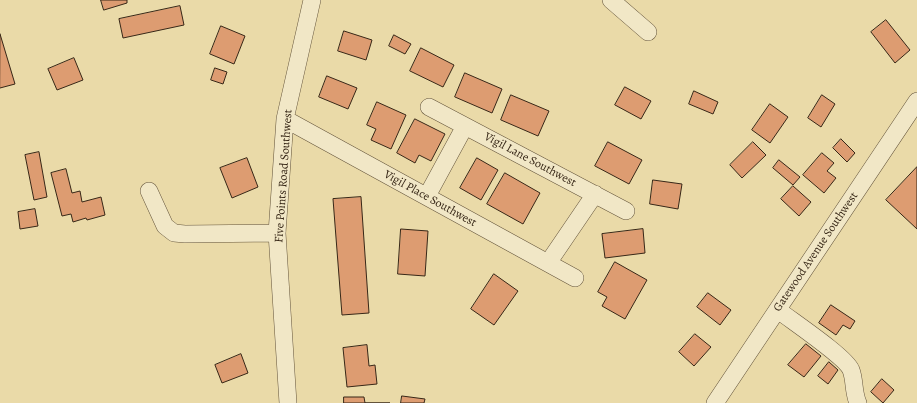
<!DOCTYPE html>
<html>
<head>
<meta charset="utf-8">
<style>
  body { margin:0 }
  canvas { display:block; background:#eadaa8 }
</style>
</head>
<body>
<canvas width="917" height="403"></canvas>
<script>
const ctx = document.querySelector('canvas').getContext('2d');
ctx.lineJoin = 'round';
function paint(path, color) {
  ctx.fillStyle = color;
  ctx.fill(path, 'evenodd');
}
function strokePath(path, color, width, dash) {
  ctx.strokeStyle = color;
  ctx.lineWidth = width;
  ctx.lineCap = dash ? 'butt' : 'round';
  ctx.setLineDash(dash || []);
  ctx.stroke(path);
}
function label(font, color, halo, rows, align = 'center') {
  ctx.font = font + ' Alegreya,serif';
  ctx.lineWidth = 4;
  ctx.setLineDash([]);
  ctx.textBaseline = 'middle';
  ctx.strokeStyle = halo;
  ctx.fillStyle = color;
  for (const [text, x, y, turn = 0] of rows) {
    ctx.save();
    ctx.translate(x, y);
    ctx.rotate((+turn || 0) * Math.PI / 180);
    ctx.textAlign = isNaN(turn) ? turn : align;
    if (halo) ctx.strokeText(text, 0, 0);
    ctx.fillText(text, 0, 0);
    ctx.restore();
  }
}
const building = new Path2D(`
  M101 0H127V3L104 10Z
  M180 6 184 25 123 38 119 19Z
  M886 20 910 50 895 63 871 32Z
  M221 26 245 36 234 64 210 54Z
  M344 31 372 40 366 60 338 51Z
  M0 34 15 84 0 88Z
  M394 35 411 44 405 54 389 46Z
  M421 48 454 65 443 87 410 71Z
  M74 58 83 80 57 90 48 69Z
  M215 68 227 72 223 84 211 80Z
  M465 73 502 89 492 113 455 97Z
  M327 76 357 88 348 109 319 97Z
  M625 87 651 101 641 119 615 105Z
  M694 91 718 102 713 114 689 104Z
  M511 95 549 111 538 136 501 120Z
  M822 95 835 104 821 127 808 118Z
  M377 102 406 115 391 149 371 140 376 129 367 125Z
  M770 104 788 117 770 143 752 130Z
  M415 119 445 134 431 161 419 155 415 163 397 153Z
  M841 139 855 153 847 162 833 148Z
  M608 142 642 160 629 184 595 166Z
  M753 142 766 155 742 178 730 165Z
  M39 152 47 197 34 200 25 155Z
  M822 153 834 163 827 171 836 178 824 193 803 175Z
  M247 158 258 187 232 198 220 168Z
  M477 158 498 170 481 200 460 188Z
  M779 160 800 177 793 185 773 168Z
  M917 167V229L886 200Z
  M66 169 72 193 80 191 82 202 101 197 105 215 87 220 86 218 73 222 71 214 62 216 51 173Z
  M505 173 540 193 523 224 487 204Z
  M653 180 682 184 678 209 650 204Z
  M793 186 811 202 799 216 781 199Z
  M361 197 369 313 342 315 333 199Z
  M35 209 38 226 20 229 18 212Z
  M401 229 428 231 425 276 398 274Z
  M643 229 645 253 605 258 602 234Z
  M615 262 647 280 625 319 602 306 607 297 598 292Z
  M494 274 518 291 494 325 471 309Z
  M708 293 731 310 720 325 697 307Z
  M831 305 855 321 850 329 843 325 836 335 819 323Z
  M695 334 711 347 694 366 679 352Z
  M806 344 821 356 804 377 788 365Z
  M367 345 369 366 375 365 377 384 347 387 343 348Z
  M241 354 248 373 222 383 215 365Z
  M829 362 838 370 828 384 818 376Z
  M882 379 894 390 883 403 871 392Z
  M402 396 425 399 424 403H401Z
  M344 397H364L365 403H390H344Z`);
paint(building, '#dd9c71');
strokePath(building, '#372717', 1);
const minor = new Path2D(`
  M611 0 648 32
  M429 107 626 211
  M285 119 575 278
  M149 191 165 226 174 233 185 234 277 233
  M427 196 465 126
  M548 263 595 194
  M778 310C792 321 846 357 851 370 855 380 853 392 858 403
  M288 403 277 233 285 119 312 0
  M715 403 917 101`);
strokePath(minor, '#64543b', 18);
strokePath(minor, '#f1e7c6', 17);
label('12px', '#372717', '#f1e7c6', [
  ["Vigil Lane Southwest",530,160,28],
  ["Five Points Road Southwest",284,176,-86],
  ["Vigil Place Southwest",430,199,29],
  ["Gatewood Avenue Southwest",816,252,-56]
]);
</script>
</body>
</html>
